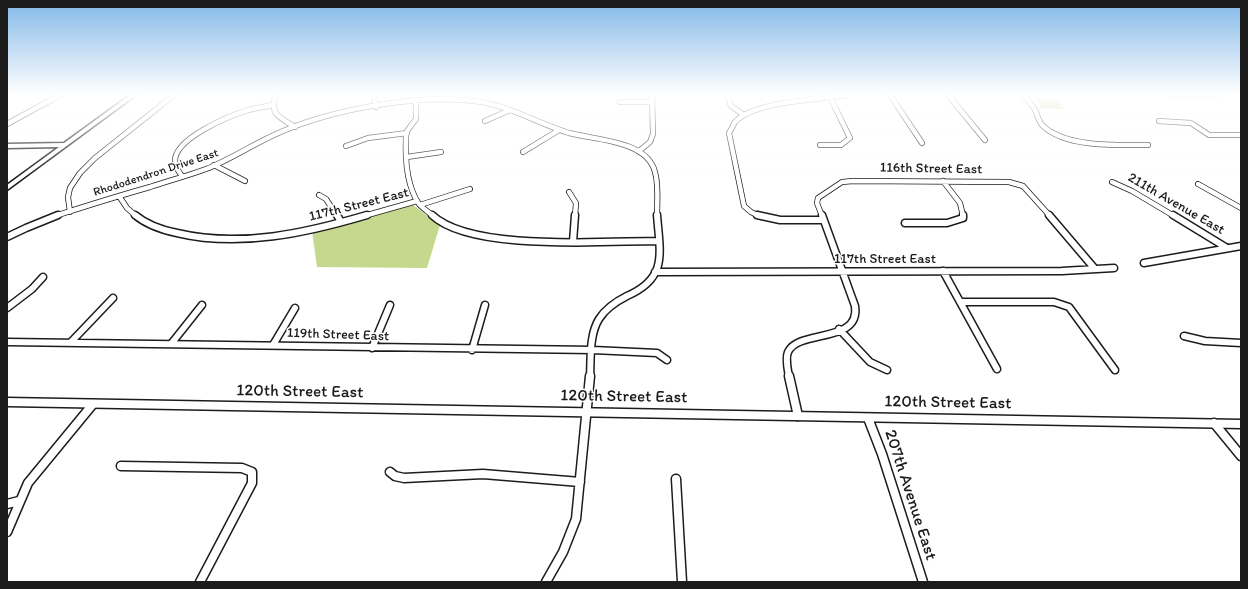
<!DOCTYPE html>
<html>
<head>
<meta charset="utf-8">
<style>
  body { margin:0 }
  #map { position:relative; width:1248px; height:589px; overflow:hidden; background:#fff; font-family:Itim,sans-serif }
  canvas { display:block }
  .frame { position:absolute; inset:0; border:8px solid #1c1c1c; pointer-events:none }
</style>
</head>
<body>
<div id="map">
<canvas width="1248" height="589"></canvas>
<div class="frame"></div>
</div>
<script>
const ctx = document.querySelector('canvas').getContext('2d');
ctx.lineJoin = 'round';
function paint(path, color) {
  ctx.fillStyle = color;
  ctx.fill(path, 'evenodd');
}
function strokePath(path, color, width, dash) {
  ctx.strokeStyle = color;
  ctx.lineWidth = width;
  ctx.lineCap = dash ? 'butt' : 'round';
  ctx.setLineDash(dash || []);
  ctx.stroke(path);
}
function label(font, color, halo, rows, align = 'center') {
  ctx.font = font + ' Itim,sans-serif';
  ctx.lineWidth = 3;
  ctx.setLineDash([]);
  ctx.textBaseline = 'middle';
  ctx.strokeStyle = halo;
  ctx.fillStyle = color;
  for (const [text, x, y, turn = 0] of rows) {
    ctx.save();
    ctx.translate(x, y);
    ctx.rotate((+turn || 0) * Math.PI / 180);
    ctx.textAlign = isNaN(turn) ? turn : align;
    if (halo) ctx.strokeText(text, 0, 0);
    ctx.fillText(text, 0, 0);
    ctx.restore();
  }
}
paint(new Path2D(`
  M1054 99 1065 109 1038 108 1041 106V104L1034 100Z
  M410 205H413L440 225 427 268 317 267 312 231Z`), '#c5d88d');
const streetFar2 = new Path2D(`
  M276 95C268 114 281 118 295 127
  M374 95 376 107
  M727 95 731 106 744 115
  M890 95 922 143
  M948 95 985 140
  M1023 95C1028 100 1033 105 1036 112 1038 117 1039 122 1043 126 1067 148 1118 145 1148 145
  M1172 95H1215
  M416 101V119L407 131 406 136C405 157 406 185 419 204 422 208 429 212 433 216
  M620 102H652
  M485 121 510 110
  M1159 121 1191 123 1209 135H1241
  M7 124 60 95
  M820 145H841L850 138 831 99
  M346 146 368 138 407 133
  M639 151 650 142 653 134 652 95
  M523 152 559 130
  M407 157 441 152
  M214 165 245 181
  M182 176C179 172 175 167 175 162 173 139 229 116 248 110 256 108 264 107 272 105
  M943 181 960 203 963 216
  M1112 182 1132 191 1174 216
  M1198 184 1241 208
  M569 192 576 203 575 216
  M319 195 326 199 337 216
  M119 196 127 208 136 216
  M420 205 470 189
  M70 212 68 197 70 188 80 173 95 158 174 95
  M55 216C86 206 118 196 150 187 168 181 187 176 206 169 232 159 256 142 283 131 335 109 418 94 475 101 508 105 537 123 569 133 595 140 647 140 655 172 659 186 657 202 657 216
  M364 216 417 201
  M759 216 751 212 744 206 729 133C731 130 733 125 735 122 754 101 818 100 846 95
  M822 216 817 203 818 198 842 182 853 181 1009 182 1023 186 1050 216`);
const streetFar1 = new Path2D(`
  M135 215C147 225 162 230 177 233 240 248 306 233 367 215
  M337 215 341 222
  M432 215C471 252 605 241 658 241
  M757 215 780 220H822
  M1049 215 1095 269
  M1173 215 1227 248
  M905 223H947L963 218V215
  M7 237 26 228 58 215
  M573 242 575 215
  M1144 263 1241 246
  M943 271 997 369
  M655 272 1062 271 1114 268
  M961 302H1054L1069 307 1115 370
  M7 308 32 289 43 277
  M839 329 870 362 887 370
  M1184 336 1205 341 1241 343
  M7 342 593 350 657 353 667 360
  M71 342 113 298
  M171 344 202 305
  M273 345 295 308
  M372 348 390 305
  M472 350 485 305
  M590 377C591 359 589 335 599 319 606 308 615 302 627 296 668 278 660 254 657 215
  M789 377C788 370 785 359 788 352 798 329 861 344 855 306L822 215`);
const street = new Path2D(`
  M789 376 798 416
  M868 418 882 454 923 582
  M1214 423 1241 456
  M121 466 242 468 252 472V483L200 582
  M390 472 395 476 404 478 483 474 580 482
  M676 479 682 582
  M7 504 19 501
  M7 532 28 483 93 404
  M546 582 563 552 576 519 590 376`);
const secondary = new Path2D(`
  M130 95H136L7 190V185L59 147 7 148V144L64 143Z
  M7 398 1241 420V428L7 406Z`);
strokePath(streetFar2, '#1c1c1c', 6);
strokePath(streetFar1, '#1c1c1c', 9);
strokePath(street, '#1c1c1c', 11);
strokePath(secondary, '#1c1c1c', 3);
strokePath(streetFar2, '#fff', 4.5);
strokePath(streetFar1, '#fff', 6);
strokePath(street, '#fff', 8);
paint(secondary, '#fff');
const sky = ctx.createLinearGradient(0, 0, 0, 178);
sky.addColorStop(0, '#82b8e8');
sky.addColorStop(0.53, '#fff');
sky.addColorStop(1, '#ffffff00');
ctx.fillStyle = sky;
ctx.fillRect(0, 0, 1248, 178);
label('12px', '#1c1c1c', '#fff', [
  ["Rhododendron Drive East",156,173,-18]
]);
label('14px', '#1c1c1c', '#fff', [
  ["116th Street East",931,169,1],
  ["211th Avenue East",1176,204,30],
  ["117th Street East",359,205,-14],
  ["117th Street East",885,259],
  ["119th Street East",338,335,2]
]);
label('17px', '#1c1c1c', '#fff', [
  ["120th Street East",300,392,1],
  ["120th Street East",624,397,1],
  ["120th Street East",948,403,1],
  ["207th Avenue East",910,495,72]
]);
</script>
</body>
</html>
